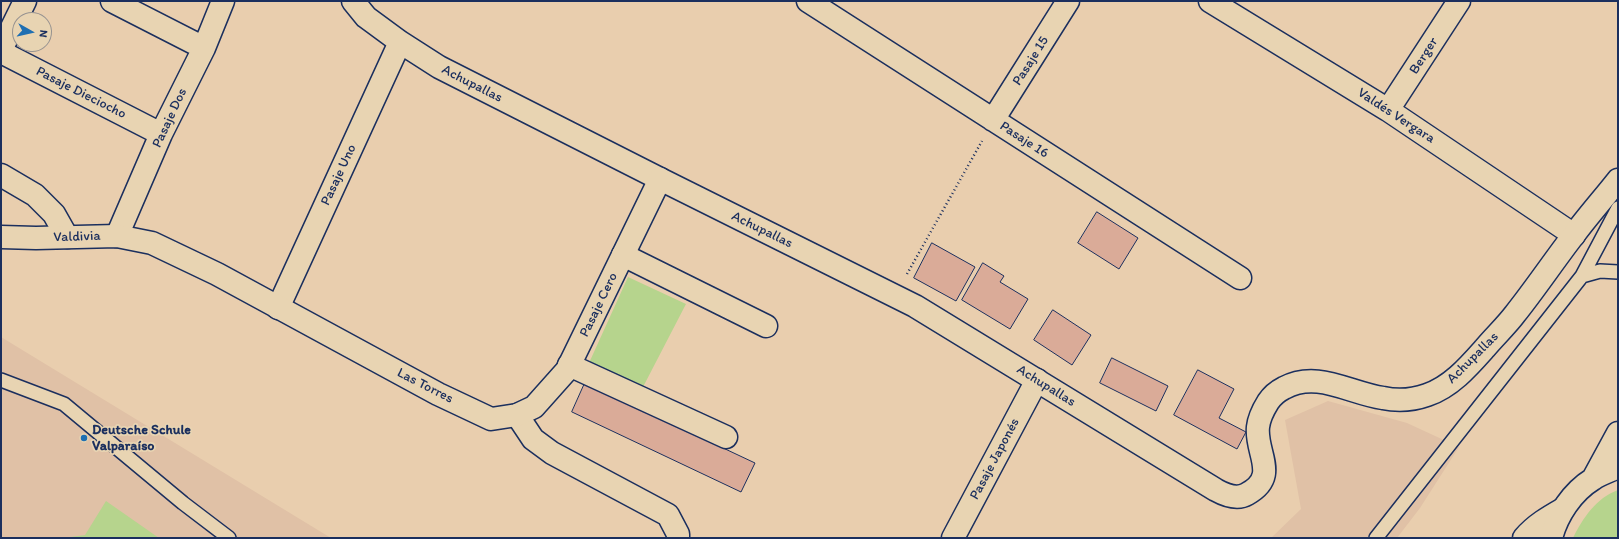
<!DOCTYPE html>
<html>
<head>
<meta charset="utf-8">
<style>
  body { margin:0 }
  #map { position:relative; width:1619px; height:539px; overflow:hidden; background:#e9ceae; font-family:Itim,sans-serif }
  canvas { display:block }
  .frame { position:absolute; inset:0; border:2px solid #1b2f5e; pointer-events:none }
  .north { position:absolute; left:12px; top:12px; width:40px; height:40px; box-sizing:border-box; background:#e8d4b2; border:1px solid #969290; border-radius:50%; rotate:98deg; font-size:11px; font-weight:700; line-height:16px; text-align:center; color:#1b2f5e }
  .north::after { content:''; display:block; margin:auto; width:14px; height:18px; background:#1f6fb2; clip-path:polygon(50% 0,100% 100%,50% 72%,0 100%) }
</style>
</head>
<body>
<div id="map">
<canvas width="1619" height="539"></canvas>
<div class="frame"></div>
<div class="north">N</div>
</div>
<script>
const ctx = document.querySelector('canvas').getContext('2d');
ctx.lineJoin = 'round';
function paint(path, color) {
  ctx.fillStyle = color;
  ctx.fill(path, 'evenodd');
}
function strokePath(path, color, width, dash) {
  ctx.strokeStyle = color;
  ctx.lineWidth = width;
  ctx.lineCap = dash ? 'butt' : 'round';
  ctx.setLineDash(dash || []);
  ctx.stroke(path);
}
function label(font, color, halo, rows, align = 'center') {
  ctx.font = font + ' Itim,sans-serif';
  ctx.lineWidth = 3.5;
  ctx.setLineDash([]);
  ctx.textBaseline = 'middle';
  ctx.strokeStyle = halo;
  ctx.fillStyle = color;
  for (const [text, x, y, turn = 0] of rows) {
    ctx.save();
    ctx.translate(x, y);
    ctx.rotate((+turn || 0) * Math.PI / 180);
    ctx.textAlign = isNaN(turn) ? turn : align;
    if (halo) ctx.strokeText(text, 0, 0);
    ctx.fillText(text, 0, 0);
    ctx.restore();
  }
}
paint(new Path2D(`
  M1 337 331 538H1Z
  M1328 401 1407 423 1459 447 1420 508 1397 538H1271L1301 509 1285 420Z`), '#e0c1a6');
paint(new Path2D(`
  M628 277 686 304 643 387 589 363Z
  M1618 490V538H1573C1583 518 1596 498 1618 490Z
  M106 501 159 538H63L85 535Z`), '#b6d48d');
const building = new Path2D(`
  M1097 212 1138 238 1119 269 1078 243Z
  M932 243 975 267 956 301 914 278Z
  M983 263 1004 276 1000 282 1028 299 1010 329 962 300Z
  M1053 310 1091 335 1072 365 1034 340Z
  M1112 358 1168 386 1156 411 1100 383Z
  M1198 370 1234 389 1219 418 1246 432 1237 449 1174 415Z
  M585 383 755 463 741 492 572 412Z`);
paint(building, '#daab98');
strokePath(building, '#1b2f5e', 1);
const service = new Path2D(`
  M1582 276 1600 271 1618 272
  M1 380 64 404 183 503 229 538
  M1376 538 1582 276 1618 208`);
const minor = new Path2D(`
  M112 1 204 48
  M353 1 366 17 400 42 439 67 660 179
  M808 1 1240 278
  M1210 1 1388 110 1574 235
  M1 50 25 1
  M1 52 161 134
  M1388 110 1459 1
  M993 120 1068 1
  M1 175 35 195 54 214 67 237
  M117 236 161 134 204 48 223 1
  M623 255 766 326
  M278 308 400 42
  M569 365 726 437
  M517 415 533 439 552 453 668 515 678 534V538
  M953 538 1037 380`);
const tertiary = new Path2D(`
  M1 237 36 238 117 236 152 243 217 274 438 394 491 419 517 415 534 407 567 370 660 179 915 306 1216 490C1225 495 1237 500 1247 494 1280 476 1255 453 1258 427 1259 418 1263 410 1268 402 1272 396 1278 391 1284 388 1317 370 1349 393 1383 398 1397 401 1413 400 1427 395 1451 387 1469 366 1485 348 1495 336 1506 326 1515 314 1535 289 1553 262 1573 236 1587 217 1603 199 1618 180`);
const secondary = new Path2D(`
  M1524 538C1535 525 1549 517 1563 509`);
const primary = new Path2D(`
  M1593 479 1618 433
  M1551 538C1557 515 1572 492 1593 479 1600 474 1610 471 1618 467`);
strokePath(service, '#1b2f5e', 16);
strokePath(minor, '#1b2f5e', 25);
strokePath(tertiary, '#1b2f5e', 25);
strokePath(secondary, '#1b2f5e', 25);
strokePath(primary, '#1b2f5e', 25);
strokePath(new Path2D(`
  M907 274 982 141`), '#1b2f5e', 2.5, [1, 3]);
strokePath(service, '#e8d4b2', 13);
strokePath(minor, '#e8d4b2', 22);
strokePath(tertiary, '#e8d4b2', 22);
strokePath(secondary, '#e8d4b2', 22);
strokePath(primary, '#e8d4b2', 22);
for (const [x, y, r, color] of [
  [84,438,4,"#1f6fb2"]
]) {
  const dot = new Path2D();
  dot.arc(x, y, r, 0, 2 * Math.PI);
  ctx.fillStyle = color;
  ctx.fill(dot);
  strokePath(dot, '#e8d4b2', 1.5);
}
label('14px', '#1b2f5e', '#e8d4b2', [
  ["Berger",1424,56,-57],
  ["Pasaje 15",1031,61,-58],
  ["Achupallas",472,84,27],
  ["Pasaje Dieciocho",81,93,27],
  ["Valdés Vergara",1396,116,33],
  ["Pasaje Dos",170,118,-65],
  ["Pasaje 16",1024,140,33],
  ["Pasaje Uno",339,175,-65],
  ["Achupallas",762,230,26],
  ["Valdivia",77,237,-2],
  ["Pasaje Cero",599,305,-64],
  ["Achupallas",1473,358,-45],
  ["Las Torres",425,386,27],
  ["Achupallas",1046,386,32],
  ["Pasaje Japonés",995,459,-62]
]);
label('bold 14px', '#1b2f5e', '#e8d4b2', [
  ["Deutsche Schule",92,430],
  ["Valparaíso",92,446]
], 'left');
</script>
</body>
</html>
